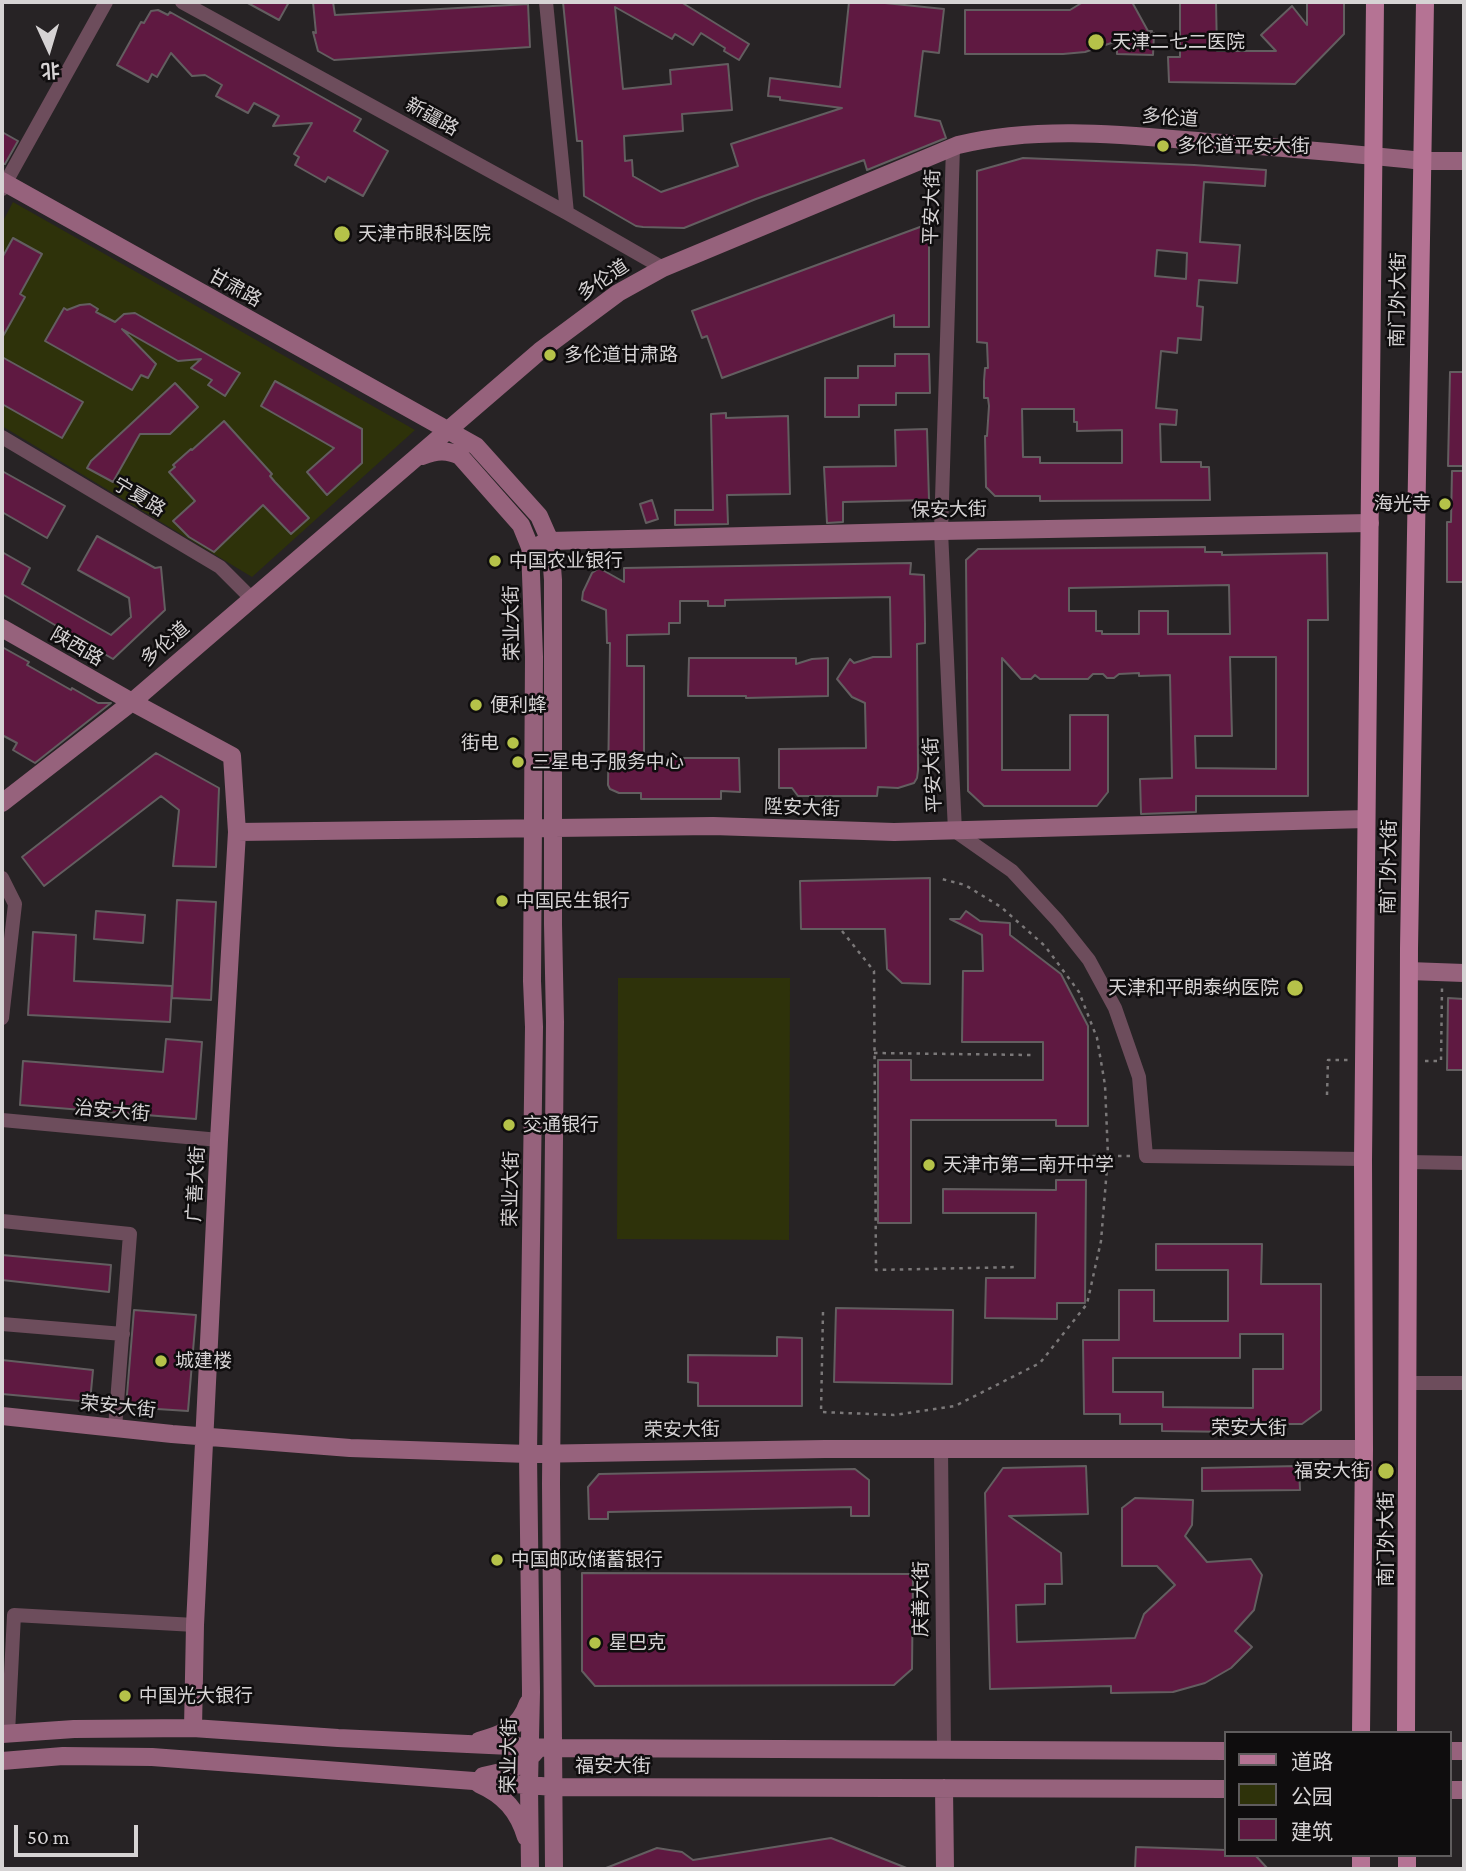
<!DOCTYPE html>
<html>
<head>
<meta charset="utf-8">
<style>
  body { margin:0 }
  #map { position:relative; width:1466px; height:1871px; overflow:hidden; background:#272325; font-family:"Crimson Pro","Noto Sans SC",serif }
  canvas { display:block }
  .frame { position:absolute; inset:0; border:4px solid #d6d3d4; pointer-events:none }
  .legend { position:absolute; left:1224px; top:1731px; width:228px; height:126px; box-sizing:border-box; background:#0f0d0e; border:2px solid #5f5c5d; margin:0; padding:9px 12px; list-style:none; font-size:21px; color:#d6d3d4 }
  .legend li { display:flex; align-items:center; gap:14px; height:35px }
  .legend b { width:35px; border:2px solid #5f5c5d }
  .north { position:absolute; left:14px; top:14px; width:70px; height:70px; -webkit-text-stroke:5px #0f0d0e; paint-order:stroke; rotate:176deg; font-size:19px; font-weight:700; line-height:28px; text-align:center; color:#d6d3d4 }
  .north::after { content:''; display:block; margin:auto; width:24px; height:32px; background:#d6d3d4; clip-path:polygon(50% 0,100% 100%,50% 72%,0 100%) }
  .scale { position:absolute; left:14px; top:1825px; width:124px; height:32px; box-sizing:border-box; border:4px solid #d6d3d4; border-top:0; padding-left:9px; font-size:21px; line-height:24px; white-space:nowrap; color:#d6d3d4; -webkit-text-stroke:5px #0f0d0e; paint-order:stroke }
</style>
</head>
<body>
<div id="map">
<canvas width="1466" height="1871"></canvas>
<div class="frame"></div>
<ul class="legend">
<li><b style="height:9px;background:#b57394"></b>道路</li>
<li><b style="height:19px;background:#2e320a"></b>公园</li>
<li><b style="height:19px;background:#5f1941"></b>建筑</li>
</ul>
<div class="north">北</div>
<div class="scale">50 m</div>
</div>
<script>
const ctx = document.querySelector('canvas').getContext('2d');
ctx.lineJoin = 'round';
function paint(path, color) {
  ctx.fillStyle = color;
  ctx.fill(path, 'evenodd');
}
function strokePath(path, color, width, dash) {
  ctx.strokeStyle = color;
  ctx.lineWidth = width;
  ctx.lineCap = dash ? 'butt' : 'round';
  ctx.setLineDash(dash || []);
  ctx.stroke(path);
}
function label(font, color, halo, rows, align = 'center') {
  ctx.font = font + ' "Crimson Pro","Noto Sans SC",serif';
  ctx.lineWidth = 5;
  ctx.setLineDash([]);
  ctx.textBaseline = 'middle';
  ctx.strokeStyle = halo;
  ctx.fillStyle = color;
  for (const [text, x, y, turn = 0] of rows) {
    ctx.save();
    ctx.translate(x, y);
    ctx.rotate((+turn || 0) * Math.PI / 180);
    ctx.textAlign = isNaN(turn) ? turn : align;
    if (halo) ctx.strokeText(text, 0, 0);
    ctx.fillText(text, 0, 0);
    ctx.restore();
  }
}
paint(new Path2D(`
  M13 202 415 430 252 577 2 426V223Z
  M618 978H790L789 1240 617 1239Z`), '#2e320a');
const building = new Path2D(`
  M246 2H289L279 20Z
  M313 2H333L335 15 528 4 530 47 334 60 318 51 313 32 316 33Z
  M563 2H681L749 44 739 60 724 51 725 48 701 33 693 45 675 34 672 39 615 7 623 89 671 84 670 70 728 64 732 110 682 114 683 131 624 136 625 161 632 160 633 176 661 192 738 166 731 144 842 108 780 100V97L768 96 770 78 840 87 849 2H875L944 9 939 53 923 51 915 116 940 121 946 138 867 170 864 160 756 199 684 228 643 227 636 226 584 196 582 141H577Z
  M1083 2H1132L1148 31H1152L1151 33H1154L1153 55 1117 54V41L1085 52 1063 54H965V10H1070Z
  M1180 2H1216L1217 51H1276L1261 35 1292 6 1307 25V2H1344V34L1295 84 1169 82 1168 57H1180Z
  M158 10 168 15 170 12 361 119 354 131 388 151 363 196 328 177 325 182 295 165 299 157 294 154 312 123 273 126 279 116 254 103 248 113 216 96 222 85 205 75 192 76 171 53 157 77 152 74 148 82 117 65 141 22 144 23 151 11Z
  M2 132 18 141 5 164H2Z
  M1023 158 1194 165 1266 170 1265 186 1204 182 1200 242 1240 245 1237 283 1199 280 1197 306 1203 307 1201 340 1178 338 1177 353 1161 351 1156 408 1177 410 1176 425 1160 424 1161 462H1201V467H1209L1210 500 1040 501V496H995L986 487 985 436H987L989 406 988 398H984V381L985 368H988L987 343 977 342V171ZM1157 250 1187 253 1186 279 1155 276ZM1022 409H1074V422H1077V431L1122 430V463H1040V457H1023Z
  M920 227 929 236V327H894V315L722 378 707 336 702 338 692 311Z
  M13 238 42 254 20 294 25 297 2 338V258Z
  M90 304 98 309 96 312 115 322 124 314 135 313 240 373 225 396 208 385 212 380 191 368 201 359 178 361 122 329 156 364 148 378 141 375 132 390 45 341 64 308 67 310 80 305Z
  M895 354H929L930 393H896V405H859V417H825V378H858V366H895Z
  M2 357 83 402 62 438 2 404Z
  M1450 372H1464V466H1448Z
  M275 381 362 429V463L327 495 307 472 334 448 261 406Z
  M175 383 198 407 170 434H140L113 482 87 468 91 461Z
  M726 413V418L788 416 790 494 727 495 728 524 675 525V510H713L711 414Z
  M224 421 272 474 270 476 275 482 309 518 291 534 263 505 214 552 189 537 173 521 195 501 169 472 175 467 173 465 191 449 192 450Z
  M927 429 929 500 843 502V522L827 523 824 467 896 466 895 430Z
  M2 471 65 506 47 538 2 512Z
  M1452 471H1464V582H1447V522H1451Z
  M652 500 658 519 646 523 640 504Z
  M97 536 155 568 161 567 165 610 113 659 2 594V552L30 568 22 584 111 635 131 617 129 598 78 570Z
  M1205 547V552H1222V555L1327 553 1328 620H1308V796H1196V812L1141 814 1140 779 1172 778 1170 675 1139 676V673L1119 674 1114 678H1107L1103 674H1093L1088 679H1040L1035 675 1031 679H1021L1002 658V770H1070V715H1108V792L1097 806H984L968 791 966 560 978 549ZM1229 585 1230 634H1168V611H1139V634H1102V631H1096V611H1069V588ZM1230 657H1276V769L1196 768 1195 736H1232Z
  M911 563 910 574 924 575 925 624V643L917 644 918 770 917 778 914 783 898 788 878 787 877 796H798L792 788H779V749L866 748 865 703 852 697 837 679 850 659 854 663 873 657H891L890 597 725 600V606H708V601H680V623H669V634L627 635V666H644V758H739L740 792 721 791V799H641V793H619L610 789 608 785 610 643H607L606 610 582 600 583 592 592 573 599 568 624 582V568Z
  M2 647 29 662 27 665 71 690 72 688 98 703H111L35 763 13 750 17 743 2 735Z
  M689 658H796V664L812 659 828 658V696L746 698V696H688Z
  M156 753 219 788 216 867 173 866 179 810 161 796 44 886 22 857Z
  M930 878V984L902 983 887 969 885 929H801L800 881Z
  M177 900 216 902 211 1000 172 998Z
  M96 911 145 915 143 943 94 939Z
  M966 911 980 921 1010 923V935L1061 974 1088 1026V1126H1056V1120H911V1223H878V1060H911V1080H1043V1042H962L963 971H983L982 935 950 919H960Z
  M33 932 76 935 74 981 172 986 170 1022 28 1015Z
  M1448 998 1464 999V1070H1447Z
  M166 1039 202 1042 196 1119 20 1105 23 1061 163 1072Z
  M1056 1180H1086L1085 1303H1057V1319L985 1318 986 1278H1035L1036 1213H943V1189L1056 1190Z
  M1156 1244H1262L1261 1284H1321V1410L1302 1424H1236V1432L1162 1431V1424H1120V1414H1084L1083 1340H1119V1290H1154V1321H1228V1270H1156ZM1240 1334H1283V1369H1253V1408L1163 1407V1392H1113V1358H1240Z
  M2 1255 111 1265 109 1292 2 1280Z
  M836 1308 953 1310 952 1384 834 1382Z
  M134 1310 196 1315 188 1411 126 1407Z
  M777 1337 802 1338V1406H698V1383L688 1382V1355L777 1356Z
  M2 1360 93 1370 90 1402 2 1394Z
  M1086 1466 1088 1514 1009 1516 1061 1553 1062 1584H1045V1604L1016 1605 1017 1642 1135 1638 1144 1614 1175 1585 1157 1566H1122V1508L1135 1498 1193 1500 1192 1525 1185 1536 1207 1562 1251 1559 1262 1575 1254 1610 1235 1631 1252 1647 1231 1668 1205 1683 1173 1692 1111 1693V1686L990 1689 985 1493 1003 1468Z
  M1299 1466 1300 1490 1202 1491V1468Z
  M855 1469 869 1480V1516H851V1507L608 1512V1519H589L588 1487 599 1474Z
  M582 1573 913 1574 912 1669 894 1685 595 1686 582 1671Z
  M831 1838 909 1869 606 1868 657 1848 682 1852 693 1860Z
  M1136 1847 1226 1850V1855H1255L1268 1869H1135Z`);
paint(building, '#5f1941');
strokePath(building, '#635e60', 2);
strokePath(new Path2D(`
  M842 931 874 971 876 1270 1018 1267
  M874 1053 1031 1055
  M1425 1061H1441L1442 988
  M1327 1095 1328 1060H1349
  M1067 1156H1132
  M823 1312 821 1412 894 1415 955 1406 1040 1363 1087 1304 1101 1241 1108 1156 1105 1085 1097 1038 1079 992 1045 946 1001 907 965 885 938 878`), '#7b7879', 2.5, [3.5, 5]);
strokePath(new Path2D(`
  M182 2 567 213 663 268
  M546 2 567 213
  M953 147 941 531 955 831 1012 871 1058 921 1089 960 1115 1008 1139 1077 1146 1156 1363 1159
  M2 189 106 2
  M2 437 220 567 251 598
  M2 878 15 904 2 1018
  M2 1120 219 1140
  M1408 1162 1464 1163
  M2 1221 130 1234 115 1428
  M2 1324 123 1334
  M1407 1383H1464
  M941 1448 944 1749
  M8 1733 14 1615 195 1625`), '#6d4d5c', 14);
strokePath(new Path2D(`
  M2 181 476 446 539 516 550 541 553 580V924L555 1022 551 1483 554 1869
  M422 456C436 451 446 449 460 456L521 525 530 547 534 657 532 981 534 1027 528 1454 531 1692 529 1785 530 1869
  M541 544 550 541 941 531 1370 523
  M2 628 132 702 232 756 237 832 219 1140 195 1625 193 1728
  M2 803 132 702 540 351 618 293 663 268 958 145C1040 125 1126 135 1209 142 1280 148 1351 153 1422 161H1464
  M237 832 713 826 894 832 1366 819
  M1409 971 1464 973
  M2 1416 172 1434 350 1448 528 1454 825 1449H1364
  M2 1734 74 1729 193 1728 338 1738 554 1748 1226 1751
  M479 1741C503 1734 519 1729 528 1703
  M1450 1751H1464
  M2 1761 63 1756 152 1757 554 1787 1226 1789
  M483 1776C503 1772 523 1768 536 1751
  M479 1784C504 1795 518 1811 526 1837
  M944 1788 945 1869
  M1450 1790H1464`), '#96627c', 18);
strokePath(new Path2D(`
  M1361 1733 1364 1449 1363 1159 1375 2
  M1406 1733 1409 948 1425 2
  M1361 1869V1855
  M1407 1869V1855`), '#b57394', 18);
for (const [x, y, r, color] of [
  [1096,42,9,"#b5c249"],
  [1163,146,7,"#b5c249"],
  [342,234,9,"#b5c249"],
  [550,355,7,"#b5c249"],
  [1445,504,7,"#b5c249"],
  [495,561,7,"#b5c249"],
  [476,705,7,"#b5c249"],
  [513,743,7,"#b5c249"],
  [518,762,7,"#b5c249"],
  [502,901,7,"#b5c249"],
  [1295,988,9,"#b5c249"],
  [509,1125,7,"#b5c249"],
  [929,1165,7,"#b5c249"],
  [161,1361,7,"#b5c249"],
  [1386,1471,9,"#b5c249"],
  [497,1560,7,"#b5c249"],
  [595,1643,7,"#b5c249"],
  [125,1696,7,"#b5c249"]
]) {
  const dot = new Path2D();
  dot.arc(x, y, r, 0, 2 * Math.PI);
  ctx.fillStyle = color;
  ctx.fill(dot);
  strokePath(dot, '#0f0d0e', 2.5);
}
label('19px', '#d6d3d4', '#0f0d0e', [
  ["天津二七二医院",1112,42],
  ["多伦道平安大街",1177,146],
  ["天津市眼科医院",358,234],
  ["多伦道甘肃路",564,355],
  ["海光寺",1431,504,"right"],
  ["中国农业银行",509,561],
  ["便利蜂",490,705],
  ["街电",499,743,"right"],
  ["三星电子服务中心",532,762],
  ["中国民生银行",516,901],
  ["天津和平朗泰纳医院",1279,988,"right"],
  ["交通银行",523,1125],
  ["天津市第二南开中学",943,1165],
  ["城建楼",175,1361],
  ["福安大街",1370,1471,"right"],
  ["中国邮政储蓄银行",511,1560],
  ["星巴克",609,1643],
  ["中国光大银行",139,1696]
], 'left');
label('19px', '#d6d3d4', '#0f0d0e', [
  ["新疆路",432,117,29],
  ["多伦道",1170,118,4],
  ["平安大街",932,207,-88],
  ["多伦道",603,280,-34],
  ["甘肃路",235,288,29],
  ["南门外大街",1398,300,-89],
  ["宁夏路",139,497,31],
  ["保安大街",949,510,-1],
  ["荣业大街",512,623,-91],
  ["多伦道",165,644,-41],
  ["陕西路",77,647,30],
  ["平安大街",933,775,-93],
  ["陞安大街",802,808,2],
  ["南门外大街",1389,867,-89],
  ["治安大街",112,1111,5],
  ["广善大街",196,1184,-87],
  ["荣业大街",511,1189,-89],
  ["荣安大街",118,1407,6],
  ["荣安大街",1249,1428],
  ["荣安大街",682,1430,-1],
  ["南门外大街",1386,1539,-90],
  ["庆善大街",921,1599,-90],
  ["荣业大街",509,1756,-89],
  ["福安大街",613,1766]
]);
</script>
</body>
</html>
